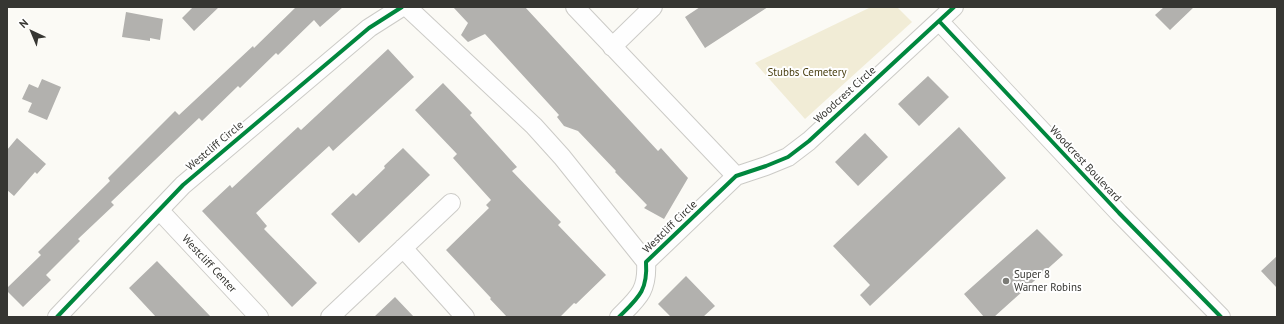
<!DOCTYPE html>
<html>
<head>
<meta charset="utf-8">
<style>
  body { margin:0 }
  #map { position:relative; width:1284px; height:324px; overflow:hidden; background:#fbfaf5; font-family:"PT Sans",sans-serif }
  canvas { display:block }
  .frame { position:absolute; inset:0; border:8px solid #363632; pointer-events:none }
  .north { position:absolute; left:12px; top:12px; width:40px; height:40px; -webkit-text-stroke:3px #fff; paint-order:stroke; rotate:316deg; font-size:11px; font-weight:700; line-height:16px; text-align:center; color:#363632 }
  .north::after { content:''; display:block; margin:auto; width:14px; height:18px; background:#363632; clip-path:polygon(50% 0,100% 100%,50% 72%,0 100%) }
</style>
</head>
<body>
<div id="map">
<canvas width="1284" height="324"></canvas>
<div class="frame"></div>
<div class="north">N</div>
</div>
<script>
const ctx = document.querySelector('canvas').getContext('2d');
ctx.lineJoin = 'round';
function paint(path, color) {
  ctx.fillStyle = color;
  ctx.fill(path, 'evenodd');
}
function strokePath(path, color, width, dash) {
  ctx.strokeStyle = color;
  ctx.lineWidth = width;
  ctx.lineCap = dash ? 'butt' : 'round';
  ctx.setLineDash(dash || []);
  ctx.stroke(path);
}
function label(font, color, halo, rows, align = 'center') {
  ctx.font = font + ' "PT Sans",sans-serif';
  ctx.lineWidth = 4;
  ctx.setLineDash([]);
  ctx.textBaseline = 'middle';
  ctx.strokeStyle = halo;
  ctx.fillStyle = color;
  for (const [text, x, y, turn = 0] of rows) {
    ctx.save();
    ctx.translate(x, y);
    ctx.rotate((+turn || 0) * Math.PI / 180);
    ctx.textAlign = isNaN(turn) ? turn : align;
    if (halo) ctx.strokeText(text, 0, 0);
    ctx.fillText(text, 0, 0);
    ctx.restore();
  }
}
paint(new Path2D(`
  M871 7H897L912 22 805 119 755 63Z`), '#f1ecd6');
paint(new Path2D(`
  M193 7H219L194 31 182 18Z
  M296 7H343L320 27 314 20 278 55 276 53 240 88 238 86 202 121 199 118 111 202 114 205 78 239 80 241 46 275 51 280 23 307 7 291V288L41 255 38 252 110 181 108 178 175 111 179 115 253 46 254 48Z
  M453 7H525L658 151 661 148 688 178 664 219 644 208 647 205 615 172 616 171 578 131 564 126 557 117 559 115 485 34 468 42 461 35 468 23Z
  M700 7H768L705 48 685 17Z
  M1164 7H1194L1170 30 1155 15Z
  M126 12 163 19 160 40 150 38V41L122 37Z
  M388 49 414 77 333 151 329 146 256 213 267 226 264 229 317 283 292 307 202 211 230 185 232 188 298 127 301 130Z
  M928 76 949 97 919 126 898 104Z
  M42 79 61 87 47 120 28 112 32 103 22 99 29 84 38 88Z
  M443 83 472 113 470 115 517 167 512 171 561 222 558 225 606 275 576 304 574 303 560 317H507L490 299 491 298 446 250 489 208 486 205 491 200 453 158 457 154 415 110Z
  M959 127 1006 178 870 306 860 295 870 285 833 246Z
  M865 133 888 157 858 186 835 162Z
  M17 138 46 164 37 174 35 172 14 196 7 190V150Z
  M403 148 430 175 359 243 331 214 353 193 356 196 385 168 384 166Z
  M1037 229 1063 255 994 317H984L964 294Z
  M1277 256V288L1261 271Z
  M157 261 211 317H156L129 288Z
  M686 276 715 306 703 317H671L658 304Z
  M395 297 414 317H374Z`), '#b2b1ae');
const minor = new Path2D(`
  M407 7 534 126 562 157 646 262
  M575 7 736 176
  M939 21 1119 213 1221 317
  M612 47 653 7
  M160 211 259 317
  M403 248 465 317
  M57 317 183 185 369 28 402 7
  M330 317 451 203
  M619 317C638 298 648 291 646 262L736 176 766 166 788 157 809 141 954 7`);
strokePath(minor, '#cccbc7', 20);
strokePath(minor, '#fefefe', 18);
strokePath(new Path2D(`
  M939 21 1119 213 1221 317
  M57 317 183 185 369 28 402 7
  M619 317C638 298 648 291 646 262L736 176 766 166 788 157 809 141 954 7`), '#00873e', 4);
for (const [x, y, r, color] of [
  [1006,281,4,"#7b7b76"]
]) {
  const dot = new Path2D();
  dot.arc(x, y, r, 0, 2 * Math.PI);
  ctx.fillStyle = color;
  ctx.fill(dot);
  strokePath(dot, '#fff', 1.5);
}
label('11px', '#4a4012', '#fff', [
  ["Stubbs Cemetery",807,73]
]);
label('11px', '#363632', '#fff', [
  ["Woodcrest Circle",845,95,-42],
  ["Westcliff Circle",215,146,-40],
  ["Woodcrest Boulevard",1085,164,47],
  ["Westcliff Circle",670,227,-44],
  ["Westcliff Center",209,264,47]
]);
label('11px', '#363632', '#fff', [
  ["Super 8",1014,275],
  ["Warner Robins",1014,288]
], 'left');
</script>
</body>
</html>
